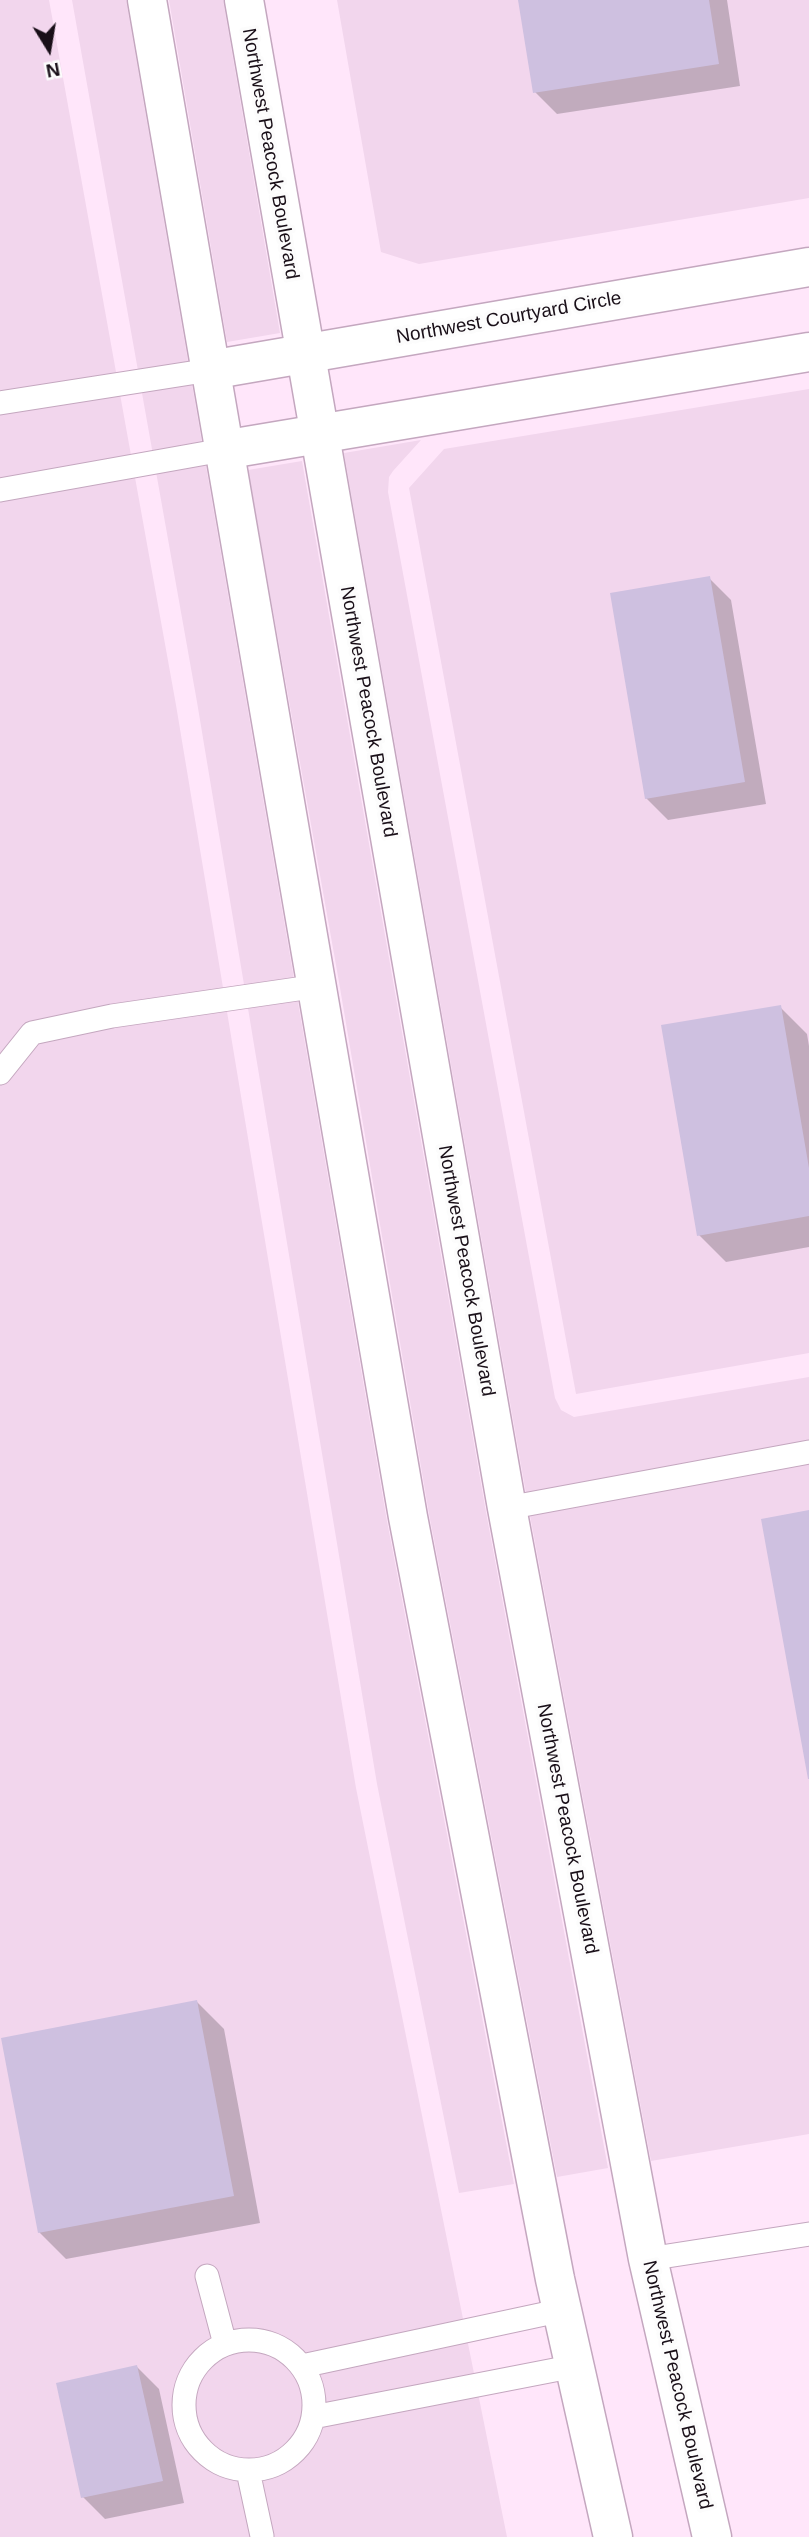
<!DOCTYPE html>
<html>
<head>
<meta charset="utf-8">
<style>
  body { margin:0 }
  #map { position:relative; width:809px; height:2537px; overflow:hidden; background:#ffe6fa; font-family:Arial,sans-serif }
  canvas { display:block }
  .north { position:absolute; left:14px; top:14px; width:70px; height:70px; -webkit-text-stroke:5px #fcfcfc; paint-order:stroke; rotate:169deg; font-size:19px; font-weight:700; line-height:28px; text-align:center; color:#190f18 }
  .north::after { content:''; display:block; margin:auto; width:24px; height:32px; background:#190f18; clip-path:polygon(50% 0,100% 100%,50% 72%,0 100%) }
</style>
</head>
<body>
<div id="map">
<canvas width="809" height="2537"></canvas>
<div class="north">N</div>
</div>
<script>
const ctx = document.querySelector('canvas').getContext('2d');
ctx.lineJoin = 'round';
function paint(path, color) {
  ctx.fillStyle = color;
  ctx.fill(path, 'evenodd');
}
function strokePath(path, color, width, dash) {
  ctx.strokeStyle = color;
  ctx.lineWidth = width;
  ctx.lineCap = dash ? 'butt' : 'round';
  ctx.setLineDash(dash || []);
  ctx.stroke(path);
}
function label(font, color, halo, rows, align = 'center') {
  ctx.font = font + ' Arial,sans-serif';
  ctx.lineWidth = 7;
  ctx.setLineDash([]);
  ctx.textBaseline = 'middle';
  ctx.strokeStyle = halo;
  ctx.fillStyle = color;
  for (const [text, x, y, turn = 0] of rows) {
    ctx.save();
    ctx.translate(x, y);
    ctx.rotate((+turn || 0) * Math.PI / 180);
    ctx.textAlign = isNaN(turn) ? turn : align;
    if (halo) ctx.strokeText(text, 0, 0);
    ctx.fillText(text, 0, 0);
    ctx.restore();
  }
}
paint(new Path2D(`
  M0 0H49L176 705 356 1788 507 2537H0Z
  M72 0H126L387 1521 514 2184 459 2193 377 1784 197 702Z
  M169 0H223L280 333 227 342Z
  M337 0H809V198L419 264 381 252Z
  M809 389V1353L576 1394 409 488 444 449Z
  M421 440 393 471 389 477 388 492 555 1398 561 1410 574 1417 809 1377V2134L651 2161 528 1505 344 453Z
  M302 461 486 1512 608 2168 557 2177 429 1514 339 982 248 470Z`), '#f2d6ed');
paint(new Path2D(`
  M520 0H727L740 86 557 114 535 92Z
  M709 578 731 600 766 804 668 820 646 798Z
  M780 1007 807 1034 809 1046V1247L726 1262 699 1235Z
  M197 2002 224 2029 260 2223 66 2259 39 2232Z
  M137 2367 159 2389 184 2503 105 2519 83 2497Z`), '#0003');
paint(new Path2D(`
  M518 0H709L719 64 533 93Z
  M710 576 745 782 645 799 610 593Z
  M781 1005 809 1168V1216L697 1236 661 1025Z
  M809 1510V1779H808L761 1519Z
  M197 2000 234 2196 38 2233 1 2038Z
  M137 2365 163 2481 81 2498 56 2383Z`), '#cec0e0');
const lane = new Path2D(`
  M0 403 210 370
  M0 490 223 450
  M0 1073 32 1033 112 1016 318 986
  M507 1508 809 1452
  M648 2259 809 2234
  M207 2276 225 2344
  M184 2405a65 65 0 1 1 130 0a65 65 0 1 1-130 0Z
  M302 2366 563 2310
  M313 2417 575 2366
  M248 2471 262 2536`);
const street = new Path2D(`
  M210 370 809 267
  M223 450 809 352`);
const secondary = new Path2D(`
  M147 0 408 1517 555 2279 613 2537
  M244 0 507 1508 648 2259 712 2537`);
strokePath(lane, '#c4a7bf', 25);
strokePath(street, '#c4a7bf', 41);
strokePath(secondary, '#c4a7bf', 41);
strokePath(lane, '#fff', 23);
strokePath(street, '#fff', 38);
strokePath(secondary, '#fff', 38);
label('19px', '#190f18', '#fcfcfc', [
  ["Northwest Peacock Boulevard",270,154,80],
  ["Northwest Courtyard Circle",509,318,-10],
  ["Northwest Peacock Boulevard",368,712,80],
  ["Northwest Peacock Boulevard",466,1271,80],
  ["Northwest Peacock Boulevard",567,1829,79],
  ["Northwest Peacock Boulevard",677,2385,77]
]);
</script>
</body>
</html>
